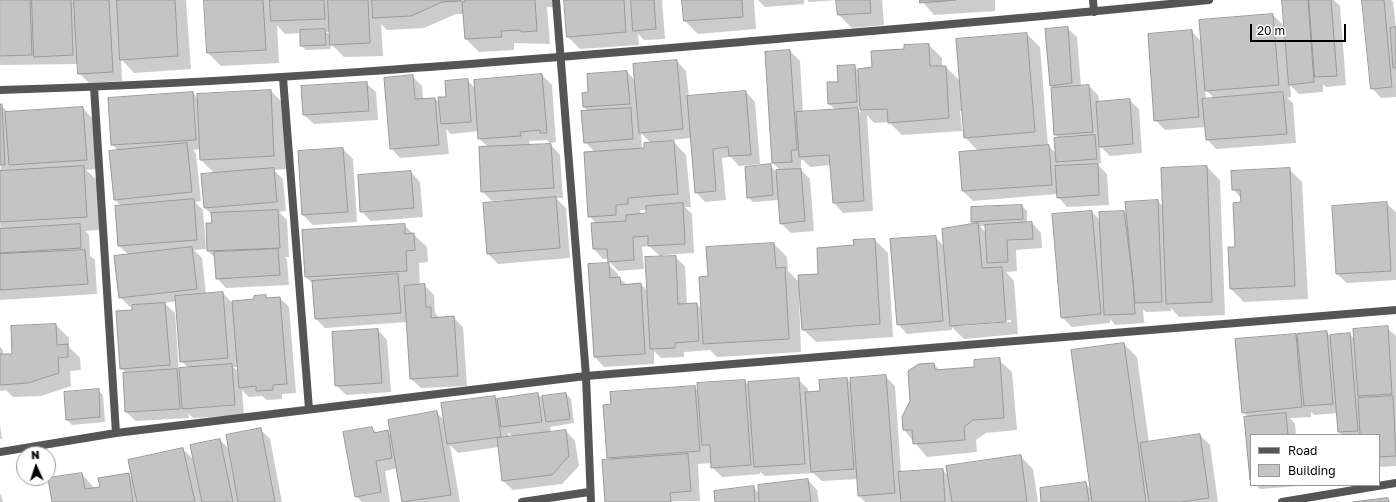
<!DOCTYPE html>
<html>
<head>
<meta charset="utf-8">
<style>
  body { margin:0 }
  #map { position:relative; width:1396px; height:502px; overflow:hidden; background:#fff; font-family:"Golos Text",sans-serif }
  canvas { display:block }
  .legend { position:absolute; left:1250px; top:434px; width:130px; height:52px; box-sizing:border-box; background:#fff; border:1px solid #999; margin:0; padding:5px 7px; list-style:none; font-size:12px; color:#000 }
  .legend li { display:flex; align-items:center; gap:8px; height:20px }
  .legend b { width:20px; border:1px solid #999 }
  .north { position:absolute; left:16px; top:446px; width:40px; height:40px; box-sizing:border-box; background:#fff; border:1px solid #999; border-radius:50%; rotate:357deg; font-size:11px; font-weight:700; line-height:16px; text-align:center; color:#000 }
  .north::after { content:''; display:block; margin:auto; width:14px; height:18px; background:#000; clip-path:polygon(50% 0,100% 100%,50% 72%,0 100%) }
  .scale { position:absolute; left:1250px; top:24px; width:96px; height:18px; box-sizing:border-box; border:2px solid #000; border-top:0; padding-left:5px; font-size:12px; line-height:14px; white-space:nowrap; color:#000; -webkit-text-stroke:3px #fff; paint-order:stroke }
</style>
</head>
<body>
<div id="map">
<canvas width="1396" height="502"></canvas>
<ul class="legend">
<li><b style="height:5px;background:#555"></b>Road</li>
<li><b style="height:11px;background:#c4c4c4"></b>Building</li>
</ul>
<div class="north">N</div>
<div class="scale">20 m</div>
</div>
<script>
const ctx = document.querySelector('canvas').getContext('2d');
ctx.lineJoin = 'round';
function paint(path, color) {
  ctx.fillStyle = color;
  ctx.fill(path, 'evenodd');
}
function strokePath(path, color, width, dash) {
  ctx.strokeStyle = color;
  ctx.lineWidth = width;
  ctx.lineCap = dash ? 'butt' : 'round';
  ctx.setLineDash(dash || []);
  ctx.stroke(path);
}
paint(new Path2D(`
  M0 0H186L191 69 134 73 121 59 122 81 89 83 79 73V64L0 65Z
  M205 0H552L553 7H547L550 44 514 43V50L479 52 466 39 464 14H456L424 28 387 30 381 24 383 56 344 57 330 43 331 49 306 50 301 45V33L285 34 277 25 279 63 221 66 208 53ZM326 32H331V36Z
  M565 0H662L665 39 644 40 638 34 639 45 580 49 567 36Z
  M683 0H754L756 29 698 34 685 21Z
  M758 0H804V4L765 7Z
  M807 0H837L809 2Z
  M837 0H882L884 25 852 28 839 15Z
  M921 0H995V11L934 15Z
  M1283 0H1334L1340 6 1346 85 1326 87 1323 84V92L1299 94 1290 85 1291 97 1287 98 1293 103 1296 143 1216 149 1207 139 1206 127 1165 130 1155 120 1191 31 1202 42 1273 15 1285 27ZM1205 89 1215 99 1206 100Z
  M1363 0H1391L1393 2 1396 28V97L1381 98 1372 88Z
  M1067 28 1077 37 1081 86H1089L1098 95 1099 102 1129 100 1139 109 1142 153 1110 156 1100 146 1101 163 1097 164 1107 174 1109 205 1067 207 1058 197 1057 194 973 201 963 191 979 152 965 137 962 111H960L962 131 902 135 889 122 874 123 867 115 873 211 843 213 834 203 831 165 810 167 803 160H801V170L810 179 814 231 791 233 781 223 779 200 753 202 748 197 770 165 775 171H781L773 163 790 51 800 61 803 113 836 110 829 104 839 83 854 66 858 70 873 68 905 50 929 45 942 58V67H946L960 81 1027 34 1040 47 1048 146 1057 154 1060 139 1055 134 1054 88 1051 85ZM856 107H861V113L859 111Z
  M677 61 686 71 689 97 746 92 755 102 760 164 739 166 731 157 722 158 726 200 705 202 696 192 691 138 672 140 686 155 691 207H685L692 214 694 253 663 255V257H675L685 266 687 305 697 304 701 309 709 277 774 244 787 257 788 271 800 283 819 275 855 246 875 240 888 253 893 337 816 342 803 329 800 297H799L801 352 717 357 710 350 684 352V357L661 358 654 351V364L604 367 595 357 589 265 608 264 618 274V278L628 285 641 284 648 292 661 257 649 246 642 247 644 269 618 271 609 261V258L603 259 594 249 597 224 589 216 595 152 585 142 589 112 584 107 590 93 627 72 635 80ZM641 133 651 143 645 149H642ZM640 210H647V214L641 215Z
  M542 75 552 85 556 142 550 143 547 140 529 141 530 146 551 145 560 155 563 198H556L566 208 570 258 498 264 488 254 484 204 504 202V200L492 201 482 191 489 148 479 138V131L451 134 446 129 449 154 400 158 391 148 412 76 422 86 423 100 435 99 440 103 467 80 475 88Z
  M366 83 376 92 378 120 314 124 304 115Z
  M271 91 284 104 287 169 274 170 283 179 286 211 279 212 287 220 289 257H285L287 260 289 285 226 288 217 278 215 258 208 251 212 215 205 208 215 174 201 160 200 149 193 150 196 154 201 201 195 202 203 210 206 249 194 250 202 258 206 294 223 293 233 304 266 296 268 299 280 298 289 307 296 393 282 394V399L267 400 262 396 249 397 242 390 244 415 193 418 188 413 189 418 136 421 126 412 127 374 121 368 134 311 133 306 130 307 120 297 129 255 119 246 121 206 115 200 119 151 112 145 193 93 198 99ZM177 301 181 361 189 368 181 377 179 372 175 313 164 303ZM233 367H238L239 372Z
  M1 105 8 112 83 108 92 118 96 169 86 170 97 180 100 230 85 231 89 235 90 256 95 260 97 294 0 300Z
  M343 149 353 159 357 222 313 225 303 215Z
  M1207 167 1220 180 1225 315 1179 317 1171 308V311L1146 312 1143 309 1144 323 1115 325 1110 319V323L1072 327 1062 317 1092 212 1100 220 1124 212 1128 216 1158 201 1163 207Z
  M1289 169 1302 182 1308 299 1244 302 1231 289 1242 203 1241 198 1233 189Z
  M411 172 420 182 423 217 371 221 361 211Z
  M1387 204 1396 212V280L1347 283 1337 274Z
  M1022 206 1027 211V223H1032L1041 233 1042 248 1016 250 1017 271 1006 272 1014 281 1018 334 964 339 952 327V330L907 334 898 324 935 237 944 246 975 224 972 221ZM980 226H986V233ZM1011 320V322L961 326V324Z
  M404 225 427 247 428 262 419 263 420 286 424 285 434 295 435 313 440 318 453 317 463 327 467 386 421 388 411 379 407 322 325 328 316 319 313 284 306 277Z
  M56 325 69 338V347L80 358 81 370 70 371 71 386 41 396 13 397 6 390 0 391V347L3 350V355L13 354Z
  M1387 328 1396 336V466L1379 467V435H1342L1339 432 1338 413 1314 415 1311 412V417L1290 418 1295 424 1296 435H1251V480L1245 418 1248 417 1243 412 1296 335 1299 339 1326 332 1330 336 1349 334 1355 339Z
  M378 330 387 340 391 392 346 395 336 385Z
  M1124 344 1137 357 1149 443 1200 435 1210 445 1218 502H1042L1085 483 1091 489Z
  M999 360 1012 372 1017 430 986 433 976 440 977 452 927 457 904 430 934 364 940 371 975 368Z
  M885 376 895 386 901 473 942 470 949 476 1020 456 1033 469 1038 502H865L859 496 858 479 822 481 813 473 765 476 760 472V474L722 477 712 467V463L698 464 700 501 606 502 611 461 608 457 694 387 699 391 745 381 749 385 798 379 808 389V393L821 392 847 379 851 383Z
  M98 390 103 395 105 422 72 425 67 420Z
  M538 394 544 400 566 394 571 399 574 423 550 427 551 433 566 431 575 441 579 466 562 484 513 490 503 481 499 447 458 453 450 445 460 502H403L398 468 385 471 390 502H362L356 496 372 428 377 433 387 431 392 436 436 412 445 421 495 397 498 400ZM508 432 513 437 509 438Z
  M0 425 2 439H0Z
  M261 430 270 439 282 502H53L82 474 95 489 101 488 128 474 133 479 183 449 194 460 220 440 229 449Z
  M808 480 817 490 819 502H716L753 487 759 493Z
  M1256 485H1300V486L1260 489Z
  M0 494 1 495 3 502H0Z`), '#0003');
const building = new Path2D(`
  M0 0H30L32 55 0 56Z
  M32 0H71L73 55 34 57Z
  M74 0H109L113 72 78 74Z
  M117 0H175L178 56 120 60Z
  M204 0H263L266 50 207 53Z
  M270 0H324L325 19 271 21Z
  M328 0H368L370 43 330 45Z
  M372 0H461V1L442 2 411 16 373 18Z
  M465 0H535L537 31 521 32 520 30 501 31 502 37 465 39 462 2H465Z
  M564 0H624L626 32 567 37Z
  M631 0H654L656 29 633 31Z
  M682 0H742L743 17 684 21Z
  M836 0H870L871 13 838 15Z
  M920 0H956L920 3Z
  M1282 0H1308L1314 82 1289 85Z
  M1309 0H1331L1337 76 1315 77Z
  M1362 0H1384L1392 87 1371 89Z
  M1273 14 1279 85 1205 91 1199 20Z
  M1068 27 1072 83 1050 86 1045 29Z
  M1396 27V68H1393L1390 28Z
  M325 29 326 45 300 46V30Z
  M1192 30 1199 117 1154 121 1148 34Z
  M1027 33 1035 132 964 138 956 39Z
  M929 44 930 66H946L949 118 888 123 887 109 860 110 858 69 872 67 871 51 904 49V45Z
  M790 50 797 150H791L792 162 772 163 765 52Z
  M677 60 683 129 639 133 633 64Z
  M855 65 857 102 828 104 827 82H838L837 66Z
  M627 71 630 104 583 107 582 93 588 92 587 74Z
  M542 74 547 133H540V130L520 132 521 136 478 139 474 80Z
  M413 75 415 99 435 98 439 145 390 149 384 78Z
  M468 79 471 122 441 124 438 97H446L445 81Z
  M367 82 369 111 303 115 301 86Z
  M1089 85 1093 132 1054 135 1051 88Z
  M271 90 274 156 200 160 197 94Z
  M746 91 751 155 729 156 728 147 713 149 716 191 695 193 687 96Z
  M193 92 196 140 111 145 108 98Z
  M1283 92 1287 134 1206 140 1202 99Z
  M1130 99 1133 144 1099 147 1096 102Z
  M2 104 5 165H0V105Z
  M83 107 87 160 9 165 5 112Z
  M631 108 633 139 584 143 581 111Z
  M858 108 864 201 833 203 829 155 799 157 796 112Z
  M1095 135 1097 159 1056 162 1054 138Z
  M674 141 678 194 628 198V204L616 205V215L588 217 584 152 644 148V143Z
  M187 143 192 192 114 200 109 151Z
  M551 144 554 188 481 192 479 147Z
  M1049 145 1052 185 962 191 959 152Z
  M343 148 348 212 302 215 298 151Z
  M771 164 773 195 747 198 745 167Z
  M1098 164 1099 195 1057 198 1055 166Z
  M84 166 87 217 0 222V171Z
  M1207 166 1212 302 1166 304 1161 168Z
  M274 168 277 202 204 208 201 174Z
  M1290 168 1295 286 1230 289 1228 247H1235L1233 203 1241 202 1240 190H1232L1231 171Z
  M801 169 805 221 780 224 776 170Z
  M411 171 414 208 360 212 358 175Z
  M556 197 560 248 487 254 483 203Z
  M194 199 197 240 118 246 115 206Z
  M1158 200 1162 302 1135 303 1125 202Z
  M1387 202 1391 271 1336 274 1332 206Z
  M683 203 685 244 648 246V236L633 237 634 260 608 262 607 249H593L591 223 626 221V215L646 213V206Z
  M1022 205 1023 219 971 222V207Z
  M278 210 280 248 207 251 206 223H212L211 213Z
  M1092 211 1101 314 1061 318 1052 214Z
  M1124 211 1133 280 1135 314 1104 315 1099 212Z
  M1032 222 1033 239 1007 240 1008 262 987 263 985 225Z
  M978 223 982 268 1002 267 1006 322 950 326 942 229Z
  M80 224 81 248 0 253V229Z
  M405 224V234L414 233 415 250 406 251 407 271 305 277 302 230Z
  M936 236 943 321 897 325 890 239Z
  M875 239 880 324 802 330 798 275 818 274 817 248 854 245 853 240Z
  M774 243 776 268 785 267 789 339 703 344 699 277 708 276 706 247Z
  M192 247 197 289 119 298 114 256Z
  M278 249 280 275 216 279 214 252Z
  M85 250 88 284 0 290V254Z
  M676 256 678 304 697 303 699 341 675 343V348L650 349 645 257Z
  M609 263 610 278 620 277 621 285 641 283 645 354 594 357 588 264Z
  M398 274 401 313 315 319 312 281Z
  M425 284 426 307H431V318L454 316 458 376 410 379 404 286Z
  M223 292 228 358 180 362 175 296Z
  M266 295V298L280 297 287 384 273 385V390L256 391V386L239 388 232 301 254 299V296Z
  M165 303 170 365 120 369 116 311 132 310V305Z
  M56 324 57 345 68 344V357L58 358 59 373 28 383 0 385V354H12L11 326Z
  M1388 326 1392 394 1358 396 1353 329Z
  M378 329 382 383 335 386 332 332Z
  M1327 331 1333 404 1304 406 1297 334Z
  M1350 333 1358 431 1338 432 1330 335Z
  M1296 334 1302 407 1242 413 1235 339Z
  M1124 343 1146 502H1092L1071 350Z
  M1000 358 1004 418 973 420 964 427 965 440 913 444 912 430H903L902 417 910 401 908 371 919 364 934 363 935 370 974 367V360Z
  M232 364 235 405 182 409 179 368Z
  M177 369 180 409 125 412 123 373Z
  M886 375 895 493 858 496 850 378Z
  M799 378 805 464 754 467 748 382Z
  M847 378 854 469 811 472 805 392 820 391 819 380Z
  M745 380 751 465 711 468 710 445H702L697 383Z
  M695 386 700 451 607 458 603 405 611 404 610 392Z
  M99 389 100 417 66 420 64 392Z
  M538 393 542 422 501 427 497 399Z
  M566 393 570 419 546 422 542 396Z
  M495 396 501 437 447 444 441 403Z
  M1393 396 1396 456 1379 457V435H1360L1358 398Z
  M437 411 451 495 402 502 388 420Z
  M1286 413 1288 435H1251L1250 480 1244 417Z
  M372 427 374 433 388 430 392 458 376 461 381 492 355 497 343 432Z
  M261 428 275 502H238L226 435Z
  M566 430 569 456 552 475 502 481 497 438Z
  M1200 434 1209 498 1181 502H1149L1140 443Z
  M220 439 233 502H202L190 445Z
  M183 448 195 502H137L128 460Z
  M688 454 691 491 670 493 671 502H605L602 460Z
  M1021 455 1027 502H952L946 466Z
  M943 469 945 502H901L898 472Z
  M82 473 85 489 100 487 98 478 129 473 133 502H52L48 478Z
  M808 479 811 502H759L758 485Z
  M1086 482 1089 502H1041L1040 488Z
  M754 486 755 502H715L714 491Z
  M1388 498 1389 502H1353Z`);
paint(building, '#c4c4c4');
strokePath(building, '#999', 1);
strokePath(new Path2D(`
  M556 0 586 376 591 502
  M1093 0 1094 12
  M283 78 309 409
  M94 87 116 433
  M0 90C240 83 479 64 718 44 882 30 1046 17 1209 0
  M0 452 116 433 586 376 1396 310
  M522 502 589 492
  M1282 502 1396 483`), '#555', 8);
</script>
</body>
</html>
